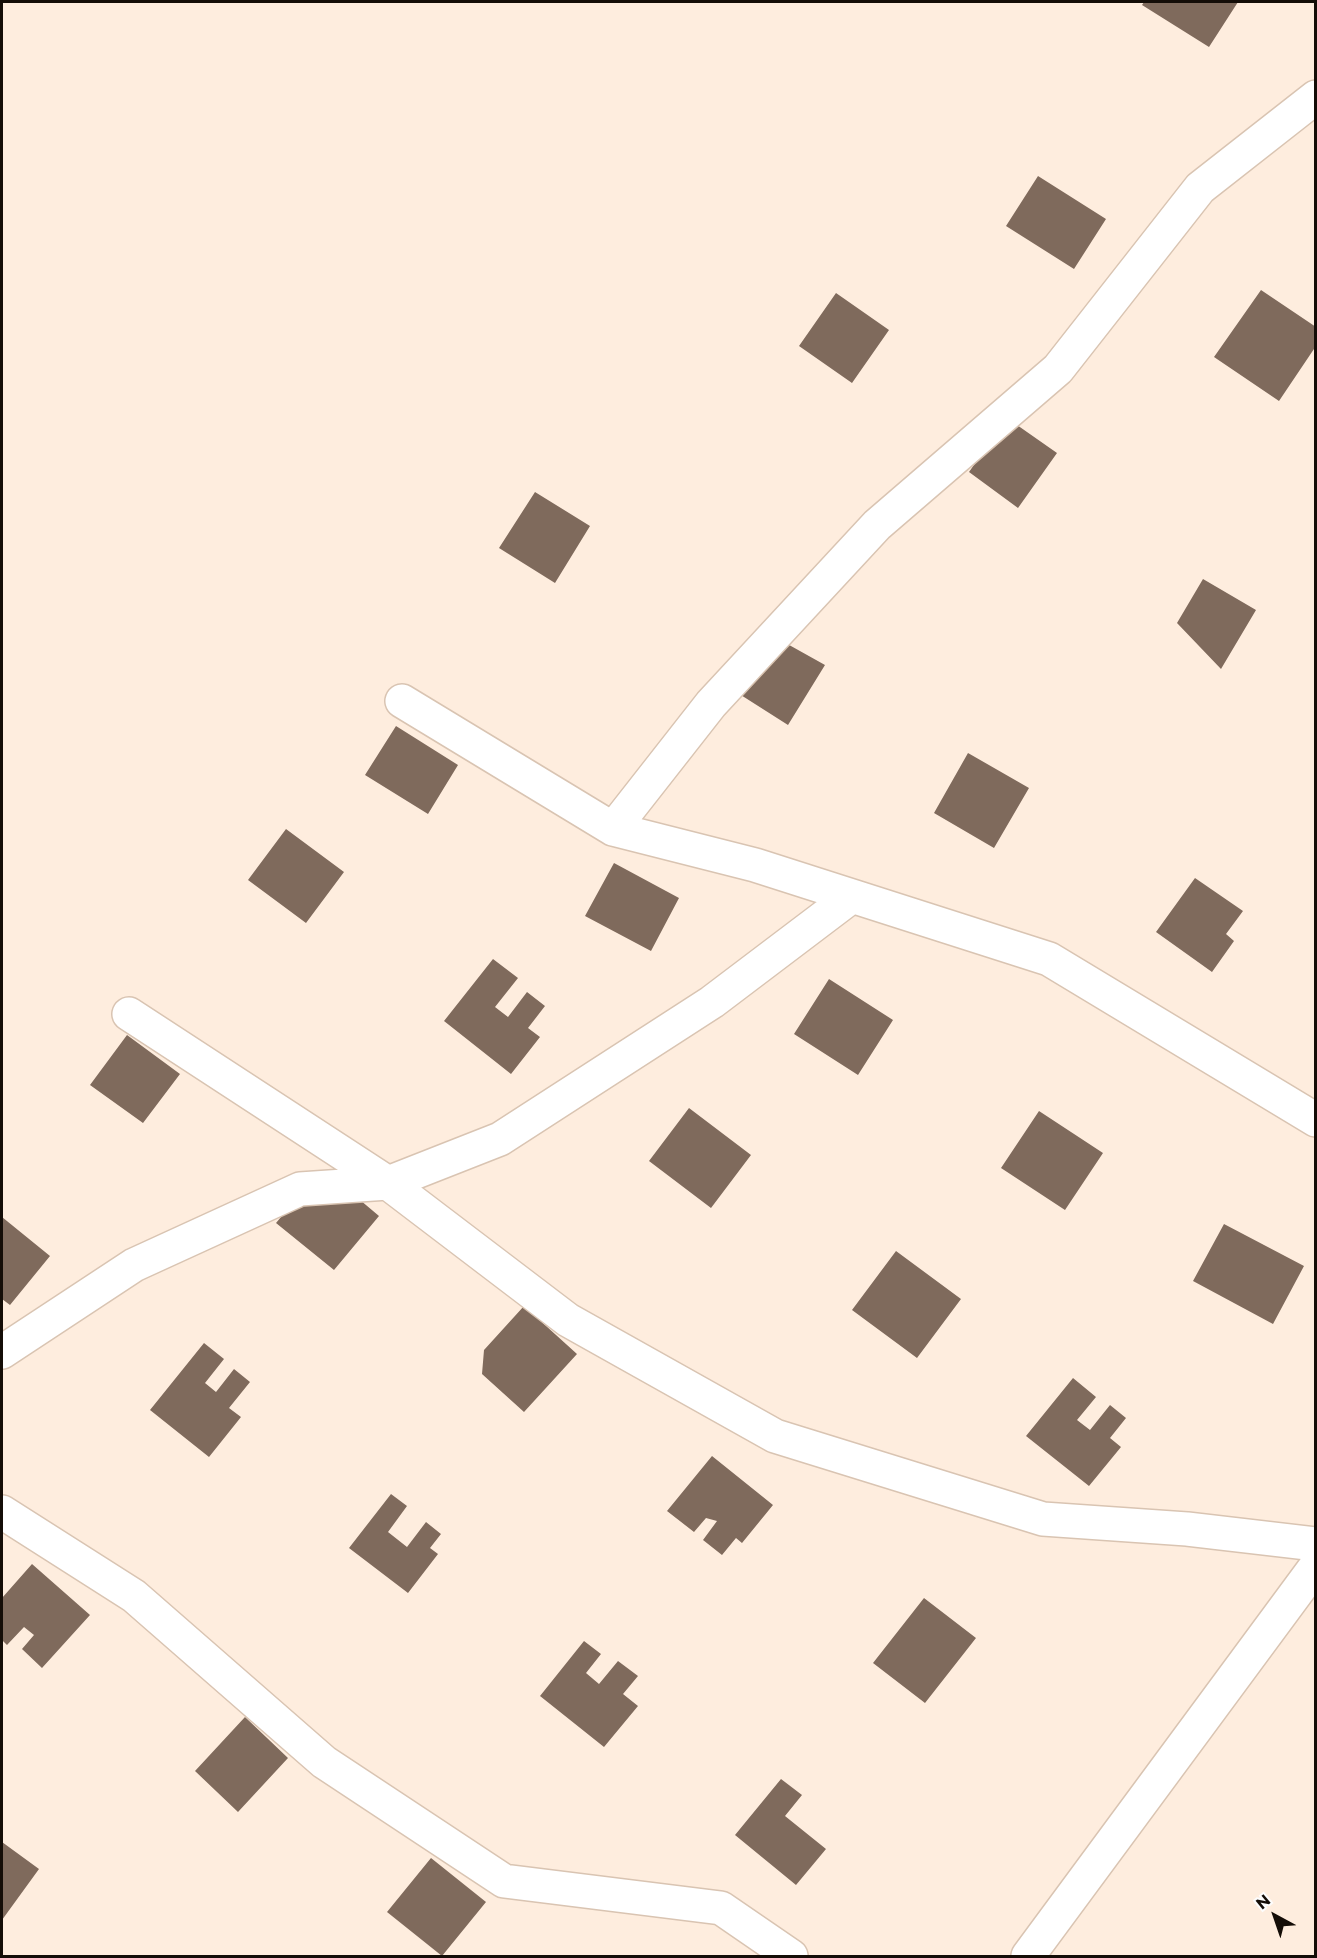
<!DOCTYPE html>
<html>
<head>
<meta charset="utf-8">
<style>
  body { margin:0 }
  #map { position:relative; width:1317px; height:1958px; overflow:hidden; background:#feedde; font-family:Montserrat,sans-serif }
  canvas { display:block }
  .frame { position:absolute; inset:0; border:3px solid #140d07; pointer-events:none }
  .north { position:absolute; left:1245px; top:1886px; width:60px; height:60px; -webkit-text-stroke:4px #fdfdfd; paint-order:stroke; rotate:320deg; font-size:16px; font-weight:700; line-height:24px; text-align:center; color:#140d07 }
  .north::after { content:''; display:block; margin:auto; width:21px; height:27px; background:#140d07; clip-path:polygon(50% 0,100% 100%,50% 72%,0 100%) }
</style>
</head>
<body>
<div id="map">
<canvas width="1317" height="1958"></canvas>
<div class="frame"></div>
<div class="north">N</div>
</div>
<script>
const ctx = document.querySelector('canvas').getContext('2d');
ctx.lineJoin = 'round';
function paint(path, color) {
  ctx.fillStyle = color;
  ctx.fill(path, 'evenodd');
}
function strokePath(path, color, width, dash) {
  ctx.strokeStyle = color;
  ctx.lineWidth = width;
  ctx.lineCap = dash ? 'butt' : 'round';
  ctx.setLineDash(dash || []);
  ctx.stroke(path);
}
paint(new Path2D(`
  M1144 2H1238L1209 47 1142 5Z
  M1038 176 1106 219 1074 269 1006 226Z
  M1261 290 1316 327V346L1279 401 1214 357Z
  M836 293 889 330 852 383 799 346Z
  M1007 418 1057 453 1018 508 969 472Z
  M535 492 590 526 555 583 499 548Z
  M1203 579 1256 610 1221 669 1177 623Z
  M782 641 825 665 788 725 733 690Z
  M396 726 458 765 428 814 365 775Z
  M968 753 1029 788 994 848 934 813Z
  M286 829 344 872 306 923 248 880Z
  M614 863 679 898 651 951 585 916Z
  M1195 878 1243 911 1226 934 1234 941 1212 972 1156 932Z
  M493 959 518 978 495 1007 508 1017 527 992 545 1006 528 1028 540 1037 511 1074 444 1021Z
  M829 979 893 1020 858 1075 794 1034Z
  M127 1035 180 1074 143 1123 90 1085Z
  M689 1108 751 1155 711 1208 649 1161Z
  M1039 1111 1103 1153 1065 1210 1001 1168Z
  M347 1189 379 1216 334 1270 276 1223 301 1193Z
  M2 1217 50 1256 10 1305 2 1299Z
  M1224 1224 1304 1266 1273 1324 1193 1281Z
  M896 1251 961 1299 917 1358 852 1310Z
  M524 1306 577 1354 524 1412 482 1374 484 1350Z
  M204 1343 224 1359 205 1383 216 1392 234 1369 250 1382 229 1408 241 1417 209 1457 150 1410Z
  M1073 1378 1096 1397 1077 1420 1090 1430 1110 1405 1126 1418 1110 1438 1121 1447 1089 1486 1026 1436Z
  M712 1456 773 1505 742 1543 736 1538 722 1555 703 1540 717 1521 706 1518 694 1532 667 1511Z
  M391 1494 407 1506 388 1532 407 1547 426 1522 441 1534 430 1548 438 1554 408 1593 349 1548Z
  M32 1564 90 1615 42 1668 22 1649 34 1635 24 1627 7 1645 2 1640V1598Z
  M924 1598 976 1638 925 1703 873 1663Z
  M584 1641 601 1654 586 1673 599 1684 618 1661 638 1676 623 1694 638 1706 604 1747 540 1696Z
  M245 1717 288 1758 238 1812 195 1771Z
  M781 1779 802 1795 785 1816 826 1849 796 1885 735 1835Z
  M2 1842 39 1869 2 1920Z
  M431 1858 486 1902 442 1956 387 1912Z`), '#7f6a5c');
const minor = new Path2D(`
  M402 701 613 829 755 865 1049 959 1316 1120
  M613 829 711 704 877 525 1058 369 1200 188 1316 97
  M129 1014 388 1183 568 1320 775 1436 1043 1519 1187 1529 1316 1544
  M2 1352 134 1265 300 1189 388 1183 500 1139 712 1002 852 896
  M2 1512 134 1596 324 1762 504 1881 721 1908 791 1956
  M1028 1956 1316 1566`);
strokePath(minor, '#d9c4b2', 36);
strokePath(minor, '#fff', 33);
</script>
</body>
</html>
